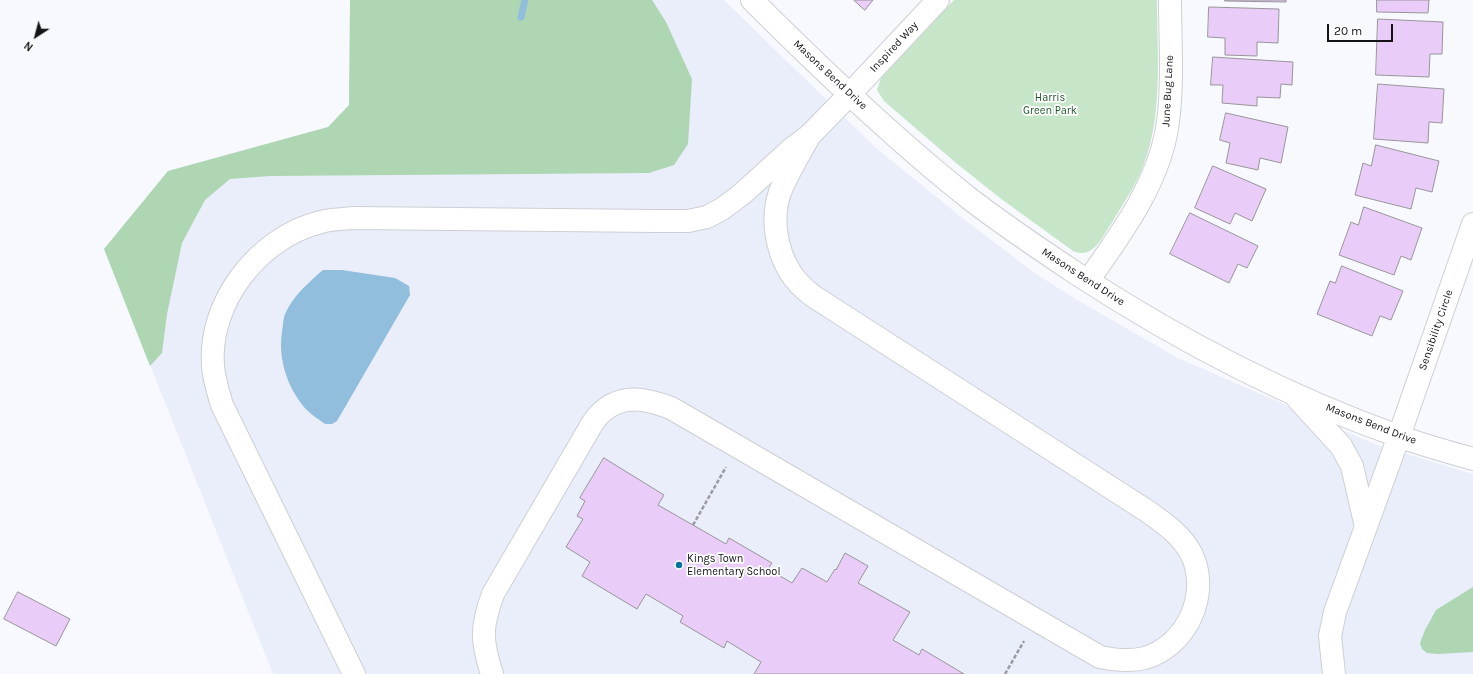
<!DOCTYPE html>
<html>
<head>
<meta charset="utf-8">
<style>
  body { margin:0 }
  #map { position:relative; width:1473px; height:674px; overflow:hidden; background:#f7f9fe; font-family:Karla,sans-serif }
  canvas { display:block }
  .north { position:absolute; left:16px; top:16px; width:40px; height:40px; -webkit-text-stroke:3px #fff; paint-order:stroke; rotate:216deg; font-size:11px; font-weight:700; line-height:16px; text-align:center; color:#131416 }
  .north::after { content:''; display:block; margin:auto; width:14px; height:18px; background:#131416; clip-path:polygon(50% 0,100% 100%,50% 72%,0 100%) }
  .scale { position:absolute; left:1327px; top:24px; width:66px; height:18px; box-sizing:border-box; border:2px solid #131416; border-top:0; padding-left:5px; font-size:12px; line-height:14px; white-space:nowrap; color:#131416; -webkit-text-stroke:3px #fff; paint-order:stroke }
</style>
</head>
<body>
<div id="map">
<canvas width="1473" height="674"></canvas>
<div class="north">N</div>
<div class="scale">20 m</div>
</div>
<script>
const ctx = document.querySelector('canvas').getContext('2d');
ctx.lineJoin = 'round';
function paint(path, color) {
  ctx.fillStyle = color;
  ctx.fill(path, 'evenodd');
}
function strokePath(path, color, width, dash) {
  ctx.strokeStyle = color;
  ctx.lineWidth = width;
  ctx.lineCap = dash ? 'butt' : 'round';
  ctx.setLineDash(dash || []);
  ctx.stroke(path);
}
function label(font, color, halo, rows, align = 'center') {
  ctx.font = font + ' Karla,sans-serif';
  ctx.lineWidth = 3.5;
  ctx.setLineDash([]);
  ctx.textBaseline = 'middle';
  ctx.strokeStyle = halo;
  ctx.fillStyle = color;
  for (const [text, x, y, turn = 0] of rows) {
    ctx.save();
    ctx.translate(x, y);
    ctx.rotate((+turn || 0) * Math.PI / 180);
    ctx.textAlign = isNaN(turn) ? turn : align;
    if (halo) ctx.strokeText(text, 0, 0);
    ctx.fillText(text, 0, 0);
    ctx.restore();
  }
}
paint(new Path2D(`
  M350 0H724L876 148 956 213 1036 274 1077 300 1178 358 1377 445 1473 474V674H273L104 249 168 171 328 127 349 105Z`), '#e9eefa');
paint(new Path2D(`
  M954 0H1157C1157 57 1164 120 1140 174 1132 191 1121 207 1111 224 1104 234 1096 253 1082 253 1079 253 1076 252 1073 251L1000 198 956 163 884 101 877 90 881 78Z`), '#c6e5c9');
paint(new Path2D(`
  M350 0H652L666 22 692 79 688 144 674 165 649 173 270 176 230 179 205 200 182 243 167 314 162 353 150 366 104 249 168 171 328 127 349 105Z
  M1473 587V652L1438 654 1427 653 1422 649 1420 643 1425 630 1436 610Z`), '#aed6b2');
paint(new Path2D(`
  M323 270H342L395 278 409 286 410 295 337 421 332 424H325C318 419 309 413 304 407 287 386 278 359 282 332 283 327 283 319 285 314 293 296 309 282 323 270Z`), '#90bedc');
strokePath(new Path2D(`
  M521 17 525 0`), '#90bedc', 7);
const building = new Path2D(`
  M854 0H873L865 10Z
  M1225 0H1286V2L1225 1Z
  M1377 0H1429L1428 13 1377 12Z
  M1209 7 1279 9 1278 43 1257 42V56L1225 55V38L1208 37Z
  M1378 19 1443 22 1442 54H1430L1429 77 1376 75Z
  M1213 57 1293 62 1292 85 1281 84 1280 98 1257 97V106L1222 103 1223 85H1211Z
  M1378 84 1444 89 1442 123 1429 122 1428 143 1374 139Z
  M1226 113 1288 127 1281 163 1260 158 1258 170 1226 163 1230 143 1220 140Z
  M1376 145 1439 161 1432 192 1416 188 1411 209 1355 195 1363 163 1371 166Z
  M1213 166 1266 189 1252 221 1235 213 1230 224 1195 208Z
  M1364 207 1422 228 1411 260 1401 256 1394 275 1339 255 1351 222 1358 225Z
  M1190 213 1258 246 1247 268 1238 264 1229 283 1170 254Z
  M1342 266 1403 291 1391 320 1380 316 1372 336 1317 314 1330 281 1335 283Z
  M604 458 664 495 658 505 726 544 729 538 772 563 768 569 792 583 802 568 827 582 835 569 836 570 845 553 868 566 858 583 910 612 893 640 919 655 922 649 964 674H754L761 662 727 641 724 648 680 622 683 616 646 594 637 609 582 576 590 562 566 547 583 519 577 516 585 501 580 498Z
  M18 592 70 619 56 646 4 619Z`);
paint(building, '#e9cdf8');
strokePath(building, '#989599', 1);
const minor = new Path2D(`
  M752 0C821 69 893 138 970 199 1005 226 1041 250 1077 274 1177 339 1285 396 1398 436 1423 445 1448 452 1473 459
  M1088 281C1119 236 1155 189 1166 134 1174 93 1170 42 1170 0
  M1297 398 1341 446 1352 466 1366 527
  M354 674 222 405C218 392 214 379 213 366 208 302 259 237 321 222 332 219 343 219 354 218L656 221H688L707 217 722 209 742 194 794 147 810 135 850 94 938 0
  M492 674C481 640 481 627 493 594L592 424C595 420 598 415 602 412 623 393 647 399 671 408L1100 657C1115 660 1130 662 1145 658 1187 645 1210 595 1192 555 1182 535 1164 523 1147 511L813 296C804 289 796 282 790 272 776 249 771 218 780 192 788 173 799 154 810 135
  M1334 674 1330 636 1335 612 1399 436 1473 224`);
strokePath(minor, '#cdcfd4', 24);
strokePath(new Path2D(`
  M693 525 726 467
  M1005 674 1024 641`), '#9a9b9f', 2.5, [4, 2]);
strokePath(minor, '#fff', 22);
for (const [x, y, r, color] of [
  [679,565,4,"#00739e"]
]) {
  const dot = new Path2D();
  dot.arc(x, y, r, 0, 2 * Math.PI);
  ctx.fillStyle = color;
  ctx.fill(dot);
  strokePath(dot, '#fff', 1.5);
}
label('11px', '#131416', '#fff', [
  ["Inspired Way",894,47,-47],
  ["Masons Bend Drive",830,75,43],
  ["June Bug Lane",1168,91,-87],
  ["Masons Bend Drive",1083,277,33],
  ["Sensibility Circle",1436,330,-71],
  ["Masons Bend Drive",1371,424,21]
]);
label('11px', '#1d5729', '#fff', [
  ["Harris",1050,98],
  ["Green Park",1050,111]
]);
label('11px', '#131416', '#fff', [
  ["Kings Town",687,559],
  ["Elementary School",687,572]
], 'left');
</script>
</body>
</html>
